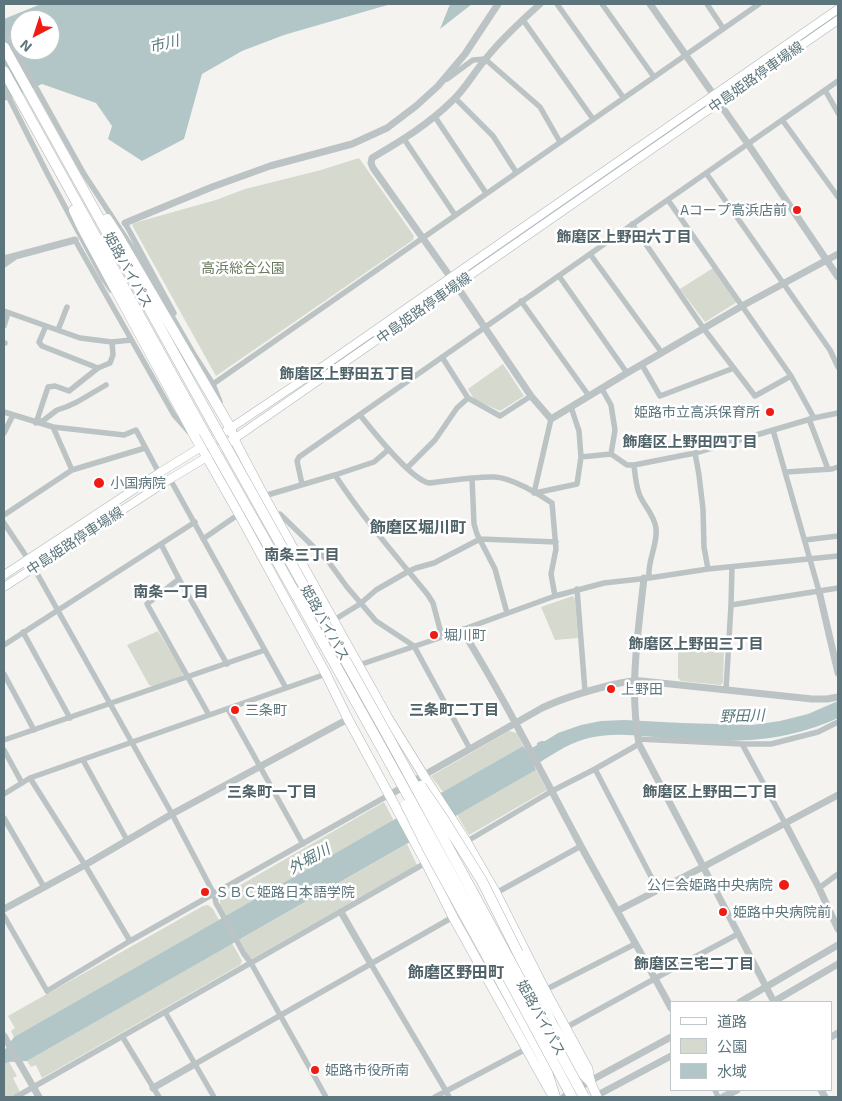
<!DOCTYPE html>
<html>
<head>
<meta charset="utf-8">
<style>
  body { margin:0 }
  #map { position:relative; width:842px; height:1101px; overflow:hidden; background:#f4f3ef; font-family:"Exo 2","Noto Sans JP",sans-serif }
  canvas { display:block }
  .frame { position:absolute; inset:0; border:5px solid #5d767d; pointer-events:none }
  .legend { position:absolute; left:670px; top:1001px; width:162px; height:90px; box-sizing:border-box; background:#fff; border:1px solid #bec8cb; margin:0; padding:6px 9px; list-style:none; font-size:15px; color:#5d767d }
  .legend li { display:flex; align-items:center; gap:10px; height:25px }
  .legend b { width:25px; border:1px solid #bec8cb }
  .north { position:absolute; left:10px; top:10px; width:50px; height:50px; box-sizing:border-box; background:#fff; border:1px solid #bec8cb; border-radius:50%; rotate:220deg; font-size:14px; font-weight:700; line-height:20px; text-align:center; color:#5d767d }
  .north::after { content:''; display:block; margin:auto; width:18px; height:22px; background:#f01b13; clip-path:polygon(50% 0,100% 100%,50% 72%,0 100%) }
</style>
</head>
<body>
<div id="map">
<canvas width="842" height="1101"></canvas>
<div class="frame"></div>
<ul class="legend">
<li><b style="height:6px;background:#fff"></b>道路</li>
<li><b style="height:14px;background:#d5d9ce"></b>公園</li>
<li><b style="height:14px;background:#b3c6c7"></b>水域</li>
</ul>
<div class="north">N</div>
</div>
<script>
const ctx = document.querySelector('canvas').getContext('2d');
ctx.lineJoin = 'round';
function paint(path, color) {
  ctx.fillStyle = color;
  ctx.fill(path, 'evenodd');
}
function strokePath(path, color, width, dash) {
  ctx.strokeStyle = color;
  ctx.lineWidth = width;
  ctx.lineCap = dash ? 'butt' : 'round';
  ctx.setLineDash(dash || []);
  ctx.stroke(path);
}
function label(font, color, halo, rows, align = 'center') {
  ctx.font = font + ' "Exo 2","Noto Sans JP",sans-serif';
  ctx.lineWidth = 5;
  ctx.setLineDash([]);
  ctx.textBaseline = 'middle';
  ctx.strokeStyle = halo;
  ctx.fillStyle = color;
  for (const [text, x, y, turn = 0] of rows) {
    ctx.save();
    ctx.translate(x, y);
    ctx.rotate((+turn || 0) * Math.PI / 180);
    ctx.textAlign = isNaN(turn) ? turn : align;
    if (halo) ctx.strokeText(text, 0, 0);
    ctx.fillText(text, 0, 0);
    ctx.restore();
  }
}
paint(new Path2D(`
  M359 158 414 236 413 240 216 376 132 225 134 223 216 200 245 189 321 170Z
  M713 268 737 302 705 322 680 289Z
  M503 364 524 396 500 411 474 399 468 389Z
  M573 596 575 599 578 638 555 640 541 607Z
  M158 631 183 673 182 677 153 686 149 685 127 645Z
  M722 649 724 651 723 682 721 685 681 681 678 678V651L680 650Z
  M509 731 517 733 523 746 443 792 431 776Z
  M536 770 547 790 469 835 457 815Z
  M384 802 394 821 225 917 220 906V898L225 894Z
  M407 844 417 865 251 959 247 955 239 940Z
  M208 905 213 909 219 920 14 1037 11 1031 15 1028 8 1016 203 906Z
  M232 943 242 961 240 965 42 1078 36 1065 31 1067 27 1061Z
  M9 1062 17 1076 13 1078 20 1092 11 1097H4V1064Z`), '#d5d9ce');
paint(new Path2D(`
  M41 4H391L284 35 242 51 202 74 184 139 142 161 108 139 112 126 96 103 42 84 4 101V19ZM20 20H50V50H20Z
  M450 4H472L440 29Z
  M838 701V718C784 743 731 743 673 739 644 736 613 731 585 739 567 744 550 756 534 766L536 770 27 1061 9 1062 4 1064V1051L14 1037 523 746 527 751 537 745V743L541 741H545L558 733 581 725 601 721 624 720 682 723 752 725 780 721 808 714Z`), '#b3c6c7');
const secondary = new Path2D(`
  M216 438 325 365 450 278 838 9
  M4 575 159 473 206 444
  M4 587 170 479 207 457 234 439 838 20`);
const trunk = new Path2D(`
  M231 429 234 439 264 496 388 718 424 776 466 841 496 893 545 990 588 1069 590 1081 597 1097
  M201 447 239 514 326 674 348 719 426 863 453 917 551 1093`);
const motorway = new Path2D(`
  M4 47 215 427
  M4 71 204 432
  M74 210 82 227 201 447
  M107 219 118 236 231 429
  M518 953 552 1024 583 1074 590 1081
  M493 967 543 1059 555 1097`);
strokePath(secondary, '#aeb7ba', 9);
strokePath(trunk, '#afb6b7', 10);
strokePath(motorway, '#afb6b7', 11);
strokePath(new Path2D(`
  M557 4 623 97
  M602 4 654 77
  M707 4 723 28
  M523 20 593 119
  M4 30 84 174 137 255 195 356 213 384 220 402
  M447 79 473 60 485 59 540 107 560 142
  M4 88 48 175 103 278 111 290
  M825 90 838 113
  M455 98 493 136 516 172
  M435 117 486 193
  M783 121 838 197
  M404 139 455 215
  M706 173 830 350 838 367
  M668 200 791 376 814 418
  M125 223 174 313
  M632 224 704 329 755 396 791 376
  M75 240 174 415 189 432
  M590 254 662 353
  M4 265 14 258
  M559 276 627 373
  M521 301 589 396
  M4 311 80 338 112 342 131 340
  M4 326 8 313
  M46 326 39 342 42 346 98 368
  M58 330 67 307
  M4 343H5
  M442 357 468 398 500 416 531 396
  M642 365 660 396 734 368
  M213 384 759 4
  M602 389 611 405 615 430 611 454
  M4 412 53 427 124 435 136 430 159 473
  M360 415C373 431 410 479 429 483 450 481 474 476 495 477 512 478 539 494 552 503L556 549 551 574 555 596
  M809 419 828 469
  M36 423 48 387 55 386 69 391 98 368 110 363 113 355 112 342
  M36 423 44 420 57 410 66 407 77 402 106 385
  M773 430 819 591
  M4 433 13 415
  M695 453 699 475 703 509 704 547 708 569
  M581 457 611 454 627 465H634L695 453 814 418 838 413
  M634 465C635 475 636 487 640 496 645 507 654 515 656 528 658 545 647 561 649 578
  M407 468 435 440 457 408 468 398
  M72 470 145 448
  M786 472 832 469 838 467
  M335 475C363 518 396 556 428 595L433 603 442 637
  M472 478 474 524 477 534 495 569 507 613
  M170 479 286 688
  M302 484 297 461 299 457 838 81
  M534 493 551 419
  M535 493 577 484 581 457 579 431 571 407
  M264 496 335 475 374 462 388 450
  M4 515 72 470 53 427
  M275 516 280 514 328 561 347 587 376 621 414 646 470 749
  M4 523 34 568 172 814 214 894 216 903 244 954 251 963 326 1097
  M203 539 239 514
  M805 540 838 536
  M161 544 179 579 227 664
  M179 579 147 604 209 715
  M577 589 585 691
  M731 605 838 588
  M334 620 360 604 376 590 409 571 416 568 434 563 480 539 556 542
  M23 632 70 718
  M4 645 195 522
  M359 665 442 637 555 596 604 583 649 578 708 569 838 556
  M4 674 34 730
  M726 690 731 605 732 567
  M228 709 303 844
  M638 739 742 744H771L818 732 838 722
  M4 740 265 650
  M742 744 785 823
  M4 750 22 783
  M83 760 127 840
  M595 769 658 890
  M30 778 85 865 130 941
  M4 794 30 778 326 674
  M4 818 44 887
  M464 843 552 791 595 769 639 744
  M819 888 838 874
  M496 893 581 846
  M4 916 47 991 130 941 389 795
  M371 964 446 1091 449 1097
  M545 990 635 944
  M165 1012 214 1097
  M565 1028 678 966 738 934
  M122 1036 159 1097
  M195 1064 453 917
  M715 1090 718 1097
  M16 1097 429 861
  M435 1097 526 1049`), '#bcc3c5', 5.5);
strokePath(new Path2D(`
  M540 4C521 21 500 40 484 61 473 74 465 89 453 100 429 124 401 141 372 158L371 163 373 168 456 285 531 396 551 419 627 373 742 306 838 254
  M650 4 748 144 838 277
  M125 223 212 187 270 166 352 144 387 128 416 106 438 86 465 54 498 4
  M4 259 75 240
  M644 578C638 634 629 688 639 744L774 1002
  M819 591 838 673
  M462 630C503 696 538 766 575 835 606 893 640 950 671 1008
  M389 795 542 708C565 697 587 691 611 685 621 683 631 680 642 681L812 699H827L838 697
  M785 823 819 888 838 929
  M4 909 85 865 172 814 348 719
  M617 911 703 867 838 795
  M341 912 371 964
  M740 1002 838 945
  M773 1002 838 964
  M4 1036 39 1097
  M831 1037 838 1033
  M153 1088 195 1064
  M821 1090 825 1097
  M564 1097 590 1081 671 1037
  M594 1097 671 1056
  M723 1097 737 1090`), '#bcc3c5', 7);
strokePath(secondary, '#fff', 8);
strokePath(trunk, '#fff', 9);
strokePath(motorway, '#fff', 10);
const motorwayBridge = new Path2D(`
  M215 427 390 740 584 1097
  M204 432C329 652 453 874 572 1097
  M421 786 442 817 482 881 518 953
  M406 805 429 851 493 967`);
strokePath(motorwayBridge, '#afb6b7', 11, []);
strokePath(motorwayBridge, '#fff', 10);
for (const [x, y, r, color] of [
  [797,210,5,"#f01b13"],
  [770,412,5,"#f01b13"],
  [99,483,6,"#f01b13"],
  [434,635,5,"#f01b13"],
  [611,689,5,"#f01b13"],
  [235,710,5,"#f01b13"],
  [784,885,6,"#f01b13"],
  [205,892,5,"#f01b13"],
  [723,912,5,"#f01b13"],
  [315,1070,5,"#f01b13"]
]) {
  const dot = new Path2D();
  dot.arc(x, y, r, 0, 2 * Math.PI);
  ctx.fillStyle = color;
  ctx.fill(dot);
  strokePath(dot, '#fff', 2);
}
label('14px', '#5d767d', '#fff', [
  ["中島姫路停車場線",756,77,-35],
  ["姫路バイパス",128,270,61],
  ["中島姫路停車場線",424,308,-35],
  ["中島姫路停車場線",75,541,-33],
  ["姫路バイパス",325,623,61],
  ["姫路バイパス",541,1018,61]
]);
label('14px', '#5d767d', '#fff', [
  ["Aコープ高浜店前",787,210,"right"],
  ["姫路市立高浜保育所",760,412,"right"],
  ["小国病院",110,483],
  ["堀川町",444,635],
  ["上野田",621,689],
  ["三条町",245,710],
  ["公仁会姫路中央病院",773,885,"right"],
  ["ＳＢＣ姫路日本語学院",215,892],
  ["姫路中央病院前",733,912],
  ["姫路市役所南",325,1070]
], 'left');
label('14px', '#6a7a60', '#fff', [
  ["高浜総合公園",243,268]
]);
label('italic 15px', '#58787a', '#fff', [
  ["市川",164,44,-14],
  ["野田川",742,716,-2],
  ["外堀川",309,859,-29]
]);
label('bold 15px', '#4f6268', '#fff', [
  ["飾磨区上野田六丁目",624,237],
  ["飾磨区上野田五丁目",347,374],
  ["飾磨区上野田四丁目",690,442],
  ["南条三丁目",302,555],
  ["南条一丁目",171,592],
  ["飾磨区上野田三丁目",696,644],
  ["三条町二丁目",454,710],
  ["三条町一丁目",272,792],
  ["飾磨区上野田二丁目",710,792],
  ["飾磨区三宅二丁目",694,964]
]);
label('bold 16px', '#4f6268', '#fff', [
  ["飾磨区堀川町",418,528],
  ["飾磨区野田町",456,973]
]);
</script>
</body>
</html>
